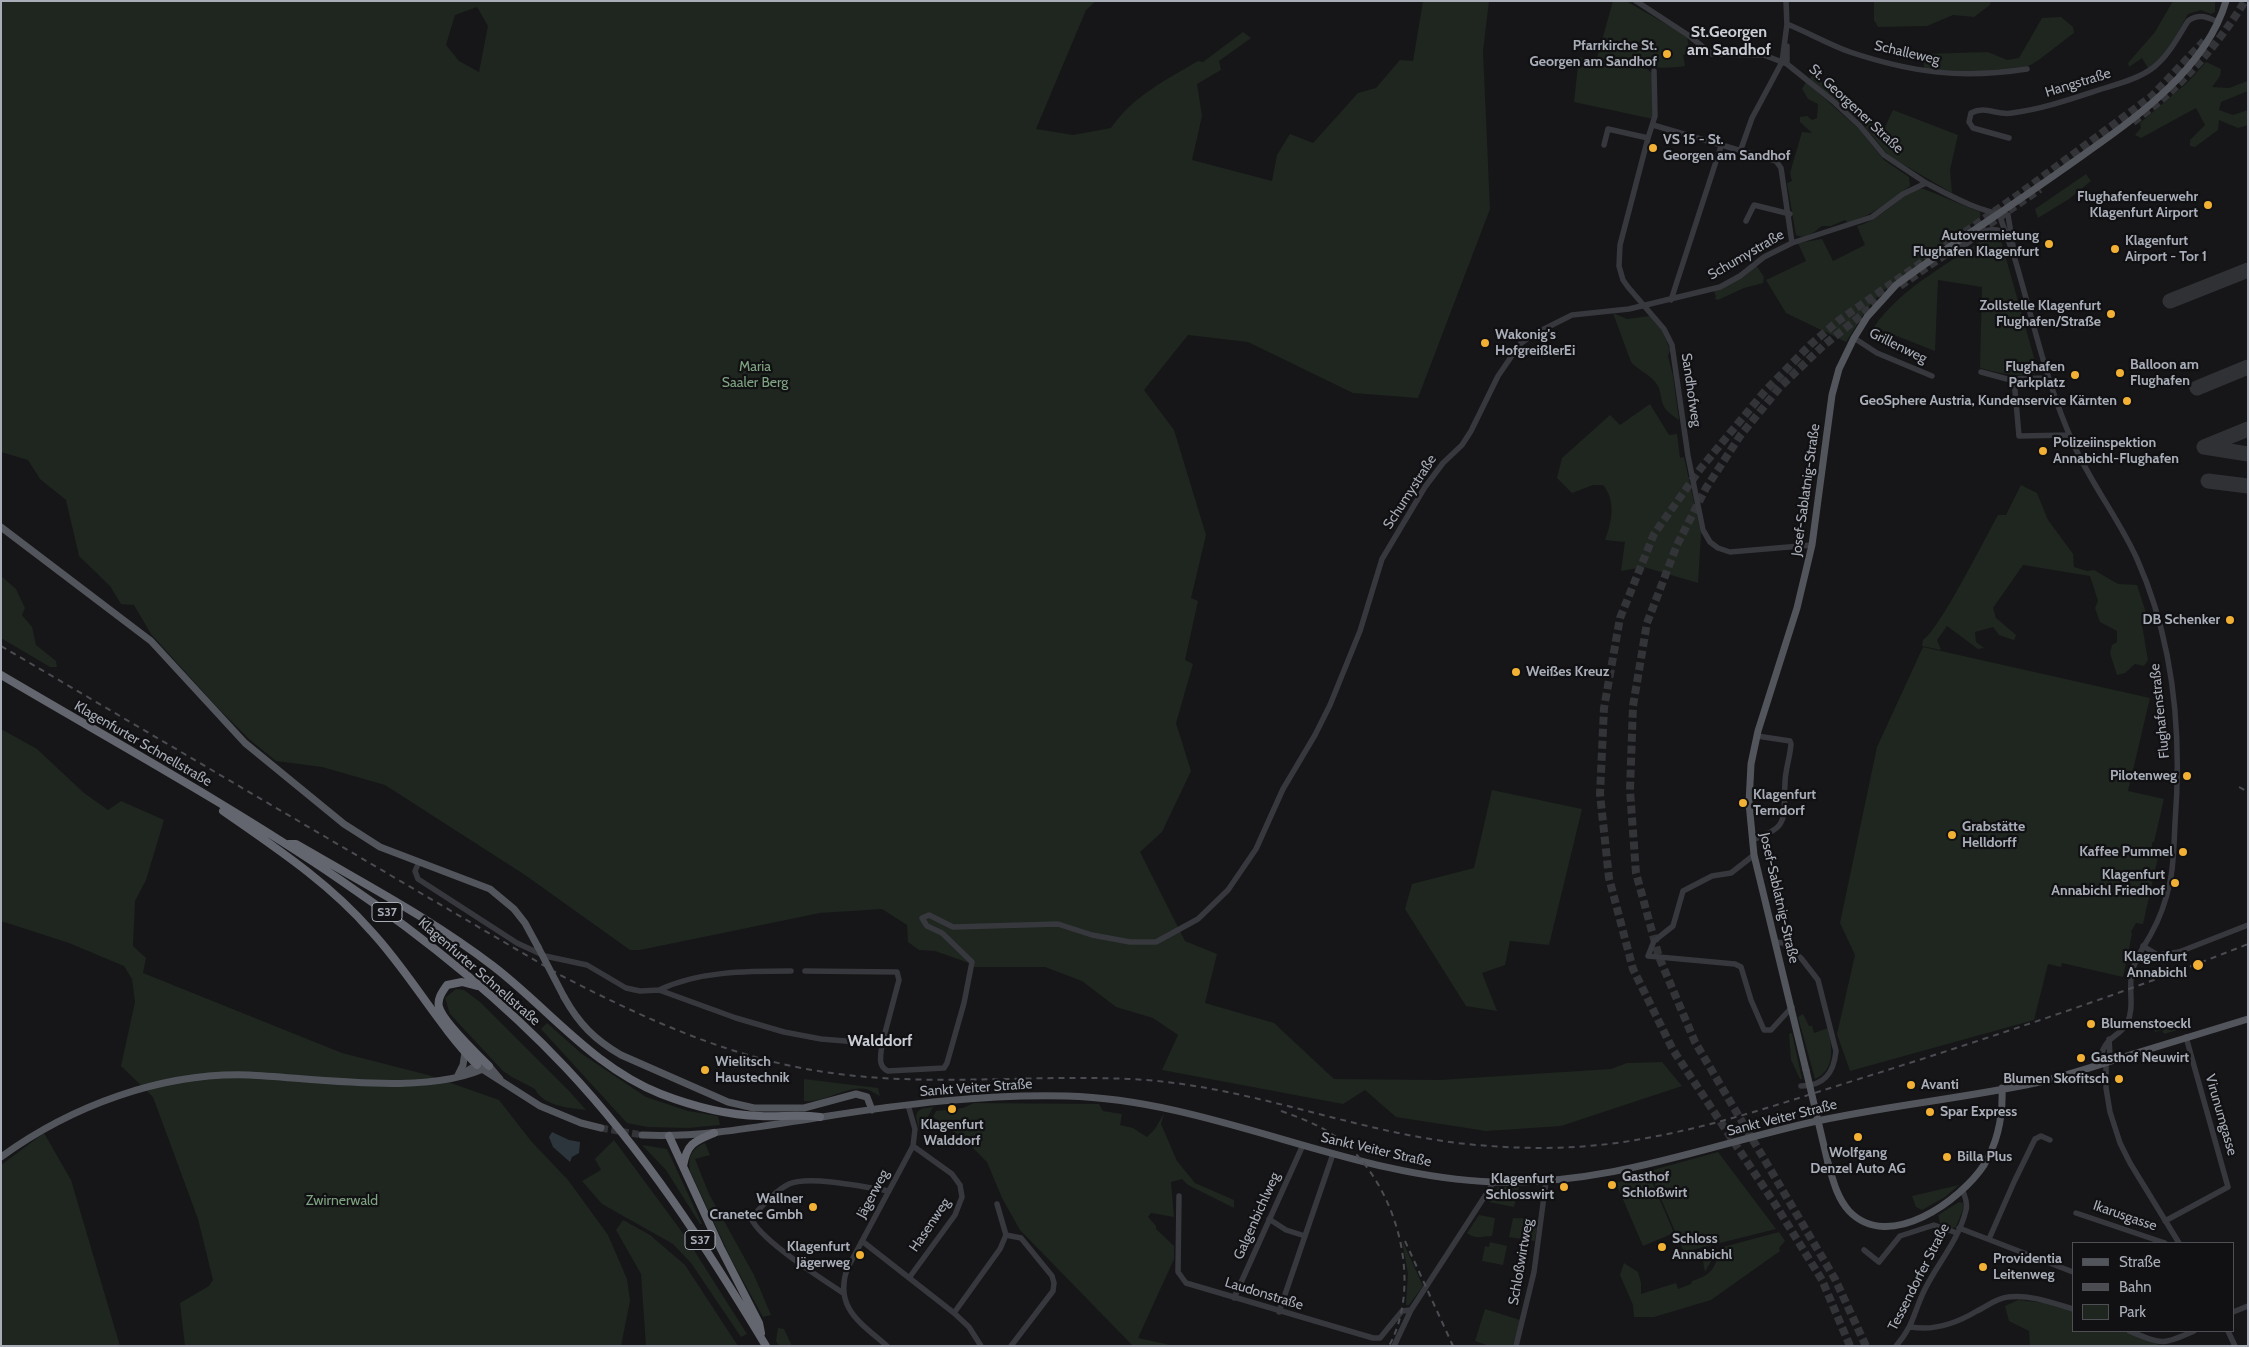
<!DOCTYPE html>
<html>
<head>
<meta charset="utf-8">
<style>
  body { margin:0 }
  #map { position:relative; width:2249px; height:1347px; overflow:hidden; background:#161618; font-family:Cabin,sans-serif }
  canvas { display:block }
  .frame { position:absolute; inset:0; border:2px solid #a8adb8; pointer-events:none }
  .legend { position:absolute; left:2072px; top:1242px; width:162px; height:90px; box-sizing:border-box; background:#111113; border:1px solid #4d4f55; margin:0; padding:6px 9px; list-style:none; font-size:15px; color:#a8adb8 }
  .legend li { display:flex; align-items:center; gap:10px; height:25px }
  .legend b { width:25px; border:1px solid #4d4f55 }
</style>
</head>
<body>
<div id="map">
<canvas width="2249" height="1347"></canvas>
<div class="frame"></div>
<ul class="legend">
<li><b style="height:6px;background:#53555c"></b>Straße</li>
<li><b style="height:6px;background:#4a4c52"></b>Bahn</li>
<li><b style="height:14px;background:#1e261f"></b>Park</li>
</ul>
</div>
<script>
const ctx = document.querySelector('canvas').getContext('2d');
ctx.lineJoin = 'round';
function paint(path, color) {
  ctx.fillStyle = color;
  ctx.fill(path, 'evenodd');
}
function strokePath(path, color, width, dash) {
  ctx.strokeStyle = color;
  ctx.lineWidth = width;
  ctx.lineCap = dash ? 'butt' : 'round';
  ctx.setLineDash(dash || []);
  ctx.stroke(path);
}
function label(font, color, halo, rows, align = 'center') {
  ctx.font = font + ' Cabin,sans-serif';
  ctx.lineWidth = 4.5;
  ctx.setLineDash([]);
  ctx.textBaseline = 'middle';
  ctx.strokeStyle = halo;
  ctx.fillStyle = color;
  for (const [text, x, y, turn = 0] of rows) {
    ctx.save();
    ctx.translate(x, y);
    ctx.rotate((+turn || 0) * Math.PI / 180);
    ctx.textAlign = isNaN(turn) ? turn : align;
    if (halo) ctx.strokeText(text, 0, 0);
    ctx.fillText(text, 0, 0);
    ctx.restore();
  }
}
paint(new Path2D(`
  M1 1H1096L1086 10 1036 129 1073 135 1111 128C1133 96 1166 80 1198 61L1203 62 1243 32 1251 38 1219 61 1221 70 1197 84 1202 116 1192 160 1272 181 1277 155 1290 134 1313 143 1358 93 1376 88 1400 60 1413 61 1423 1H1489L1483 51 1490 209 1418 398 1353 393 1248 342 1188 335 1144 390 1174 430 1206 535 1191 598 1198 601 1185 660 1193 664 1176 723 1191 771 1162 832 1140 852 1185 941 1217 954 1205 1003 1274 1023 1334 1079 1439 1080 1611 1069 1627 1063 1662 1062 1682 1086 1561 1126 1486 1131 1396 1117 1365 1090 1343 1104 1162 1070 1178 1035 1153 1018 1116 1007 1082 981 1045 967H974L969 963 935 951 919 950 908 942 907 925 882 909 820 913 640 950H630L525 875 385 785 322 767 276 761 250 740 215 705 151 634 134 605 121 604 110 586 79 556 66 500 40 479 28 460 1 452ZM477 7 488 26 479 72 459 61 446 45 455 15Z
  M1613 1H1626L1687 36 1690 54 1683 55 1685 66C1655 71 1626 64 1597 58Z
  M1874 1H1991L1990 5 1974 17 1953 15 1927 26 1878 27 1874 20Z
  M2173 1H2215V12L2211 14 2201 10 2188 14C2177 33 2168 57 2148 68L2142 58 2129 67 2128 63 2155 32Z
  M2061 17 2073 27 2074 33C2062 41 2038 63 2026 67 1997 77 1955 71 1924 69V54L1988 52 2007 60 2019 58 2042 18Z
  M1579 57 1647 69 1652 73 1653 119 1574 102Z
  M2206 62 2221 69 2220 76 2212 87 2229 88 2248 81V91L2221 102 2219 110 2233 115 2248 110V125L2238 128 2219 120 2218 130 2195 147 2190 146V140L2205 125 2196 108 2141 138 2135 135 2141 128 2140 123 2188 82Z
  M1812 74 1841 100 1885 127 1893 110 1958 135 1950 170 1952 193 1889 156 1862 123 1810 79Z
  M1806 82 1859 129 1884 160 1909 177 1910 186C1890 201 1873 215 1848 223L1845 220 1831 226H1822C1814 232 1806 240 1796 235L1787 183 1792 181 1790 173 1802 132 1812 133 1800 122V117L1807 116 1812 120 1817 118 1818 104 1808 99 1802 89Z
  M2086 174 2091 181 2069 199 2038 218 2035 209Z
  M1916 189H1924L1980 212V219L1950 237 1945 244 1883 291 1867 309 1846 342 1786 313 1766 280 1806 261 1798 243 1822 239 1833 261 1865 245 1857 226C1881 220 1894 200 1916 189Z
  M1991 233 2000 237 2038 372C2024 380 1995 372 1980 368L1982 287 1938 280 1935 351 1874 327C1903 285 1951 264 1991 233Z
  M1756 265 1764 277 1763 283 1744 288 1718 300 1714 298 1716 297 1714 291Z
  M1613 313 1627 319 1650 316 1663 332 1670 350 1668 356 1673 376 1679 420C1669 413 1663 410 1661 397 1660 393 1660 389 1658 386 1652 375 1639 371 1631 362Z
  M1650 404 1669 435 1677 434 1680 458 1684 457 1701 534 1698 583 1644 567 1621 571 1625 542 1605 540C1612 522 1616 500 1603 485H1593L1572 493 1557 478 1562 458 1610 415 1620 425Z
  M2021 485 2037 493 2048 520 2073 554 2074 567 2087 571 2094 570 2118 584 2137 585 2147 616 2142 625 2148 660 2144 666 2135 664 2125 673 2117 675 2110 653 2112 645 2117 642V631L2100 622 2095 608 2098 601 2090 576 2023 565 1993 608 1996 618 2016 635 2014 640 1999 635 1993 627 1975 632 1976 642 1984 648 1978 649 1947 626 1937 640 1941 650 1922 646 1923 640C1940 629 1985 538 1998 515H2006Z
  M1 576 16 589 25 608 22 615 32 627 36 645 56 661 57 667H50L1 638Z
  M1923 647 2150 698 2128 791 2164 799 2154 842H2152V852L2159 853 2143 924 2136 923 2131 932 2132 934 2123 977 2062 963 2061 967 2048 964 2034 1020 1850 1071 1837 1034 1855 955 1840 923 1877 747Z
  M1 729 37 749 84 793 108 810 121 801 164 820 146 880 135 901 133 946 146 958 143 973 342 1053 428 1075 499 1100 531 1141 568 1180 608 1235 627 1279 630 1301 621 1346H185L180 1303 209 1286 213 1280 198 1219 153 1097 121 1066 135 1002 132 979 124 966 69 943 1 921Z
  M1492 790 1582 809 1549 945 1510 941 1505 965 1482 973 1497 1011 1466 1006 1405 909 1412 884 1474 868Z
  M456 989 464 990 480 1002 570 1092 586 1110C569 1108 543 1106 535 1089L512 1077 503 1071 450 1014 445 998Z
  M1803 1014 1809 1026H1812L1814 1033 1828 1028C1832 1046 1836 1070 1815 1079L1798 1017Z
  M2166 1021 2171 1023 2177 1030 2164 1034 2162 1030 2155 1032 2154 1027 2160 1022Z
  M547 1023 582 1054 646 1097 688 1111 718 1116 720 1125 688 1128 648 1127 627 1123 541 1029Z
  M1792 1033 1802 1079H1800L1791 1060 1789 1034Z
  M804 1079 878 1088 880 1096C876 1094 871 1090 866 1089 847 1085 825 1103 804 1101Z
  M974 1103 1099 1104 1103 1111 1122 1114 1120 1125 1133 1128 1147 1137 1155 1129 1164 1113 1161 1124 1177 1161 1195 1183 1234 1200V1208L1188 1185 1182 1179 1171 1182 1174 1217 1151 1213 1148 1217 1156 1226V1229L1174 1246V1259L1138 1338 1175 1346H1133L1020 1230 1002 1198 987 1162 963 1138 933 1117 936 1111 963 1108Z
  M933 1107 920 1132C915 1114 912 1109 933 1107Z
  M44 1133 71 1180 120 1346H1V1165Z
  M614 1140 685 1236 747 1334 741 1337 691 1263 673 1244 602 1204 582 1181 601 1170 595 1159Z
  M705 1143 710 1155 695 1159 709 1194 754 1275 771 1315 763 1317 731 1259 690 1171C688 1157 691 1149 705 1143Z
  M642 1145 667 1149 702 1224H700L666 1170Z
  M1718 1152 1776 1229 1684 1252 1649 1171Z
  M1648 1172 1674 1233 1643 1246 1616 1183Z
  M1959 1185 1945 1197 1922 1210 1916 1207 1912 1196Z
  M1498 1187H1519L1514 1207 1489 1202Z
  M1959 1202 1963 1203 1964 1207 1956 1227 1951 1229 1940 1223 1938 1215Z
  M1479 1215 1495 1218 1492 1236C1483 1236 1475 1240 1467 1233Z
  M1513 1218 1538 1219 1535 1241 1509 1237Z
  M623 1220 650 1235 685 1265 738 1346H646L641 1274 616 1230Z
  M1779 1232 1785 1241 1779 1248 1780 1251 1711 1300 1654 1317H1634L1633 1305 1620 1275 1624 1263 1638 1272 1641 1283V1294L1676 1283 1678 1289 1691 1284 1692 1281C1715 1274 1713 1267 1723 1247Z
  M1402 1240 1423 1286 1409 1305H1406L1408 1274Z
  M1490 1242 1507 1246 1503 1265 1482 1261 1485 1246 1489 1247Z
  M1713 1249 1715 1254 1705 1272 1702 1256 1691 1257V1255Z
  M2018 1300 2047 1303 2073 1311V1331H2123L2162 1346H2030L2029 1331 2009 1321 2005 1306Z
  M1485 1309 1520 1320 1513 1346H1489L1475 1341Z
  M778 1328 784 1329 792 1346H779L776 1341Z`), '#1e261f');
paint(new Path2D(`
  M552 1132 569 1140 580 1142 579 1153 572 1157 570 1162 553 1147 549 1137Z`), '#2c353c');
strokePath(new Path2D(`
  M2170 301 2248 270
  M2197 388 2248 367
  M2204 447 2248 429
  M2204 447 2248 454
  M2208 481 2248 486`), '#303135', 15);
strokePath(new Path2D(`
  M601 1128 642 1135`), '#333438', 7, [7, 3.5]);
strokePath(new Path2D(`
  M2133 122C2178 90 2216 48 2245 1
  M1900 286 2040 189
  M1850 1346 1822 1280 1775 1204 1673 1050 1633 969 1609 878 1600 794 1604 708 1620 618 1654 534 1701 468 1765 391 1810 345 1838 321 2018 195 2152 96 2204 41
  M1866 1346 1835 1279 1695 1042 1659 957 1636 873 1630 790 1633 706 1647 623 1677 545 1706 488 1740 436 1780 387 1823 346 1878 302`), '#333438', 8, [8, 4]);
strokePath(new Path2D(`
  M1636 1 1688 35 1712 54 1764 55 1787 64 1833 101 1860 126 1884 155 1926 183
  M1786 1 1787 27
  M1787 24C1807 32 1830 45 1850 52 1913 73 1962 79 2027 69
  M1787 46V64
  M1654 71 1655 116 1648 138 1620 245 1619 266 1623 280 1628 287 1664 329 1672 345 1688 456 1703 530 1710 542 1718 548 1730 552 1812 545
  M1653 125 1776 161 1781 168 1792 243
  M2009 138 1973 128 1969 122 1971 113C1986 105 1997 116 2012 113 2044 109 2074 98 2105 88 2121 83 2140 78 2154 67 2169 55 2178 37 2188 21 2199 13 2207 17 2218 22
  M1604 145 1608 129 1648 138
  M1741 149 1752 118 1782 62 1787 24
  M1999 214 2010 245
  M1746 221 1754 205 1790 214
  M1939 256C1947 253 1955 251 1962 247 1975 239 1991 220 2006 235
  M2014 256C2033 319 2046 383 2073 443 2091 484 2119 519 2137 559 2174 642 2182 734 2175 823 2174 843 2174 863 2170 882 2166 901 2160 918 2151 934 2144 947 2135 958 2132 972 2128 989 2135 1008 2127 1023 2119 1038 2108 1034 2101 1055L2106 1062
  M1671 300 1722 143
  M1854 338 1877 353 1932 376
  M1981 372 2007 379 2048 378
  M2014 379 2019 436 2069 435
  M1752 840C1791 827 1783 818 1785 783 1785 770 1790 758 1791 744L1790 741 1757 736
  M1754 855 1731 873 1712 876 1683 891 1673 926 1654 941 1648 956 1735 964 1741 967 1751 1000 1764 1030H1771L1792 1007
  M419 862 415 871 418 879 517 943 545 956 587 965 626 988 640 991 659 990 736 1018 784 1032 821 1039 882 1044C881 1055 877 1066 888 1071L944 1068 947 1063 964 1003 972 962 942 933 927 926 922 918 929 915 953 927 1058 924 1092 935 1130 942H1156L1198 919 1228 890 1256 849 1283 789 1315 735 1330 705 1360 631 1382 559 1425 487 1443 463 1462 445 1471 431 1498 376 1520 344 1534 334 1572 315 1629 309 1720 287 1740 276 1764 257 1792 243 1872 217 1903 194 1926 183C1951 196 1979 212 2008 215L2015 258
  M1776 942 1783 943 1801 958 1818 980 1836 1051C1834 1072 1825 1086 1801 1086
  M2143 946 2158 955 2179 952 2248 925
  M805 971 897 972 899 980 882 1044
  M659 990C699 971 747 971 791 971
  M2109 1039 2110 1055 2106 1062V1088L2110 1112 2120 1143 2130 1163 2179 1243
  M1179 1196 1178 1272 1186 1283 1373 1338H1380L1402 1311 1411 1310
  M2076 1213 2165 1243
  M1269 1219 1286 1230 1305 1236
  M2165 1221 2228 1187 2186 1037
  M1959 1228 2073 1272
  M1006 1235 1021 1238 1052 1276 1054 1283 1053 1291 1011 1346
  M1989 1239 2014 1182 2035 1139 2041 1136 2050 1140
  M862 1241 954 1313 969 1327 981 1346
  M1864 1250 1879 1262 1900 1236 1934 1225 1957 1233
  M909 1278 955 1215 962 1197 960 1185 952 1174 913 1146
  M843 1293C821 1278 760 1240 751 1218 762 1206 775 1191 789 1184 808 1175 866 1187 889 1191
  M1234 1298 1303 1145
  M1279 1312 1333 1154
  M2233 1312 2248 1306
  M954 1313 1000 1249 1006 1235 997 1204
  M1911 1327C1934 1331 1957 1323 1977 1311 1987 1306 1997 1298 2008 1297 2029 1294 2053 1303 2073 1309
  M2129 1331C2162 1344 2161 1346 2194 1331
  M2228 1331 2235 1346
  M887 1346C861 1323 834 1308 847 1269L913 1146 915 1129 908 1105
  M1394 1346 1411 1310 1494 1182
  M1516 1346 1534 1272 1546 1181
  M1896 1346C1914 1325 1913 1314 1924 1291 1937 1264 1959 1240 1966 1210 1968 1203 1965 1197 1963 1191`), '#37383d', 5.5);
strokePath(new Path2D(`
  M1 527 151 641 245 743 344 824 380 847 490 889 514 909 525 923 538 947
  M564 997C579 1024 595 1040 621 1055L728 1102 754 1108H804L856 1094 867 1097 872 1110
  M479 1067 540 1106 581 1123 601 1128
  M1806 1070 1754 855 1749 803 1751 764 1758 731 1797 608 1812 545 1832 395 1839 369 1854 338 1867 317 1896 285C1950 245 2007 209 2062 170 2122 127 2204 76 2226 1
  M458 1075 463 1065 465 1052
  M460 1075 477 1065 489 1066 500 1079
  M642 1135C702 1138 762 1126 822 1117 903 1104 985 1094 1067 1096 1214 1100 1347 1177 1494 1182 1608 1185 1700 1148 1808 1123 1883 1106 1960 1099 2035 1083 2067 1076 2098 1065 2130 1055 2169 1043 2208 1031 2248 1019
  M1 1157C71 1106 162 1072 249 1075 315 1078 432 1097 489 1066
  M1828 1163C1833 1180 1837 1198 1849 1211 1889 1253 1961 1200 1984 1165 1998 1142 2003 1114 2002 1088`), '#53555c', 7);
strokePath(new Path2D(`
  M1 675C199 792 407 899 566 1068 645 1152 707 1248 766 1346
  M223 811C276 848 328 882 371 931 410 973 437 1024 477 1065
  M289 844H296L310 852C372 888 436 922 493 966 549 1009 593 1067 661 1094 692 1106 726 1115 760 1116 780 1117 800 1114 820 1117
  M477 986 462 982 447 985C442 992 437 999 439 1007 443 1022 477 1054 489 1066
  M669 1136 720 1247 759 1323 761 1333
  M683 1166C687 1143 695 1141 714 1133`), '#63666e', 8);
strokePath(new Path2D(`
  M1 646 560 975C649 1021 739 1062 839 1074 941 1087 1044 1073 1146 1080 1263 1089 1373 1139 1490 1146 1542 1150 1596 1148 1647 1138 1725 1124 1800 1097 1875 1074 2001 1034 2125 993 2248 944
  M2239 787 2248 792
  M1281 1111C1307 1120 1331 1130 1351 1149 1399 1196 1422 1285 1389 1346
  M1405 1241 1453 1346`), '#4a4c52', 2, [6, 5]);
strokePath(new Path2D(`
  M538 947 564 997
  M1806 1070 1828 1163`), '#53555c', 7);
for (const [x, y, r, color] of [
  [1667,54,5,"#f2b134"],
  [1653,148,5,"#f2b134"],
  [2208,205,5,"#f2b134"],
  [2049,244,5,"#f2b134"],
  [2115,249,5,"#f2b134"],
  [2111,314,5,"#f2b134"],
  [1485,343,5,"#f2b134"],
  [2120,373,5,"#f2b134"],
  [2075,375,5,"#f2b134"],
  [2127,401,5,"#f2b134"],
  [2043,451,5,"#f2b134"],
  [2230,620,5,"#f2b134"],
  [1516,672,5,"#f2b134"],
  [2187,776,5,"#f2b134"],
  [1743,803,5,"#f2b134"],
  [1952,835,5,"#f2b134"],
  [2183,852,5,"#f2b134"],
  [2175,883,5,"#f2b134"],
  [2198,965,6,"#f2b134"],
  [2091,1024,5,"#f2b134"],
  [2081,1058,5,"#f2b134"],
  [705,1070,5,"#f2b134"],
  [2119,1079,5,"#f2b134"],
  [1911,1085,5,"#f2b134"],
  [952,1109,5,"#f2b134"],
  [1930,1112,5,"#f2b134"],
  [1858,1137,5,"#f2b134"],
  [1947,1157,5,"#f2b134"],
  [1612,1185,5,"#f2b134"],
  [1564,1187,5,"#f2b134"],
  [813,1207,5,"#f2b134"],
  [1662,1247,5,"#f2b134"],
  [860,1255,5,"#f2b134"],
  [1983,1267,5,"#f2b134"]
]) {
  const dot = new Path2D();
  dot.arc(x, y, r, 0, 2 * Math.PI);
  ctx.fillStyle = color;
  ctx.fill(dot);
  strokePath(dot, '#111113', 2);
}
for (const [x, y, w] of [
  [387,912,30],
  [700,1240,30]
]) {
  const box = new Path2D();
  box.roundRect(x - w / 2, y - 9.5, w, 19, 4);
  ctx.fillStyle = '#111113';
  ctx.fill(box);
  strokePath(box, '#a8adb8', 1);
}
label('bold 12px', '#a8adb8', null, [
  ["S37",387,912],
  ["S37",700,1240]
]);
label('bold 14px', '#a8adb8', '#111113', [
  ["Pfarrkirche St.",1657,46,"right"],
  ["Georgen am Sandhof",1657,62,"right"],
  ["VS 15 - St.",1663,140],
  ["Georgen am Sandhof",1663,156],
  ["Flughafenfeuerwehr",2198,197,"right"],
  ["Klagenfurt Airport",2198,213,"right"],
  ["Autovermietung",2039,236,"right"],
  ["Flughafen Klagenfurt",2039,252,"right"],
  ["Klagenfurt",2125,241],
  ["Airport - Tor 1",2125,257],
  ["Zollstelle Klagenfurt",2101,306,"right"],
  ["Flughafen/Straße",2101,322,"right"],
  ["Wakonig's",1495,335],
  ["HofgreißlerEi",1495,351],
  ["Balloon am",2130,365],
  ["Flughafen",2130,381],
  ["Flughafen",2065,367,"right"],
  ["Parkplatz",2065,383,"right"],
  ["GeoSphere Austria, Kundenservice Kärnten",2117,401,"right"],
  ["Polizeiinspektion",2053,443],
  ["Annabichl-Flughafen",2053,459],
  ["DB Schenker",2220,620,"right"],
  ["Weißes Kreuz",1526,672],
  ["Pilotenweg",2177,776,"right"],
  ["Klagenfurt",1753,795],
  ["Terndorf",1753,811],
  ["Grabstätte",1962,827],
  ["Helldorff",1962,843],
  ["Kaffee Pummel",2173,852,"right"],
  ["Klagenfurt",2165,875,"right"],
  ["Annabichl Friedhof",2165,891,"right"],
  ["Klagenfurt",2187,957,"right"],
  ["Annabichl",2187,973,"right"],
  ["Blumenstoeckl",2101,1024],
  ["Gasthof Neuwirt",2091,1058],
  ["Wielitsch",715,1062],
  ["Haustechnik",715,1078],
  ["Blumen Skofitsch",2109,1079,"right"],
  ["Avanti",1921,1085],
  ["Spar Express",1940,1112],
  ["Klagenfurt",952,1125,"center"],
  ["Walddorf",952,1141,"center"],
  ["Wolfgang",1858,1153,"center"],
  ["Denzel Auto AG",1858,1169,"center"],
  ["Billa Plus",1957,1157],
  ["Gasthof",1622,1177],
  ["Schloßwirt",1622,1193],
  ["Klagenfurt",1554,1179,"right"],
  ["Schlosswirt",1554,1195,"right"],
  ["Wallner",803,1199,"right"],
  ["Cranetec Gmbh",803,1215,"right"],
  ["Schloss",1672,1239],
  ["Annabichl",1672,1255],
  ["Klagenfurt",850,1247,"right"],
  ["Jägerweg",850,1263,"right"],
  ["Providentia",1993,1259],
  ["Leitenweg",1993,1275]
], 'left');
label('14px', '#a8adb8', '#111113', [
  ["Schalleweg",1907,53,13],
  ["Hangstraße",2078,83,-17],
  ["St. Georgener Straße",1856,109,43],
  ["Schumystraße",1746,255,-30],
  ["Grillenweg",1898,346,26],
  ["Sandhofweg",1691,390,82],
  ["Josef-Sablatnig-Straße",1806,490,-82],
  ["Schumystraße",1410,492,-57],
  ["Flughafenstraße",2160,711,-96],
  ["Klagenfurter Schnellstraße",143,744,30],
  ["Josef-Sablatnig-Straße",1779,898,77],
  ["Klagenfurter Schnellstraße",479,972,41],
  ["Sankt Veiter Straße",976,1088,-4],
  ["Virunumgasse",2221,1115,74],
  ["Sankt Veiter Straße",1782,1118,-14],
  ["Sankt Veiter Straße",1376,1150,13],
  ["Jägerweg",873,1194,-62],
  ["Galgenbichlweg",1257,1216,-66],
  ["Ikarusgasse",2125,1216,19],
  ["Hasenweg",930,1225,-56],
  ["Schloßwirtweg",1521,1262,-80],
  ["Tessendorfer Straße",1919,1277,-63],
  ["Laudonstraße",1264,1294,17]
]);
label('14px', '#7fa381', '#111113', [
  ["Maria",755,367],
  ["Saaler Berg",755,383],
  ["Zwirnerwald",342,1201]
]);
label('bold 16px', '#c9ccd4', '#111113', [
  ["St.Georgen",1729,32],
  ["am Sandhof",1729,50],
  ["Walddorf",880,1041]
]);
</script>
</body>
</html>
